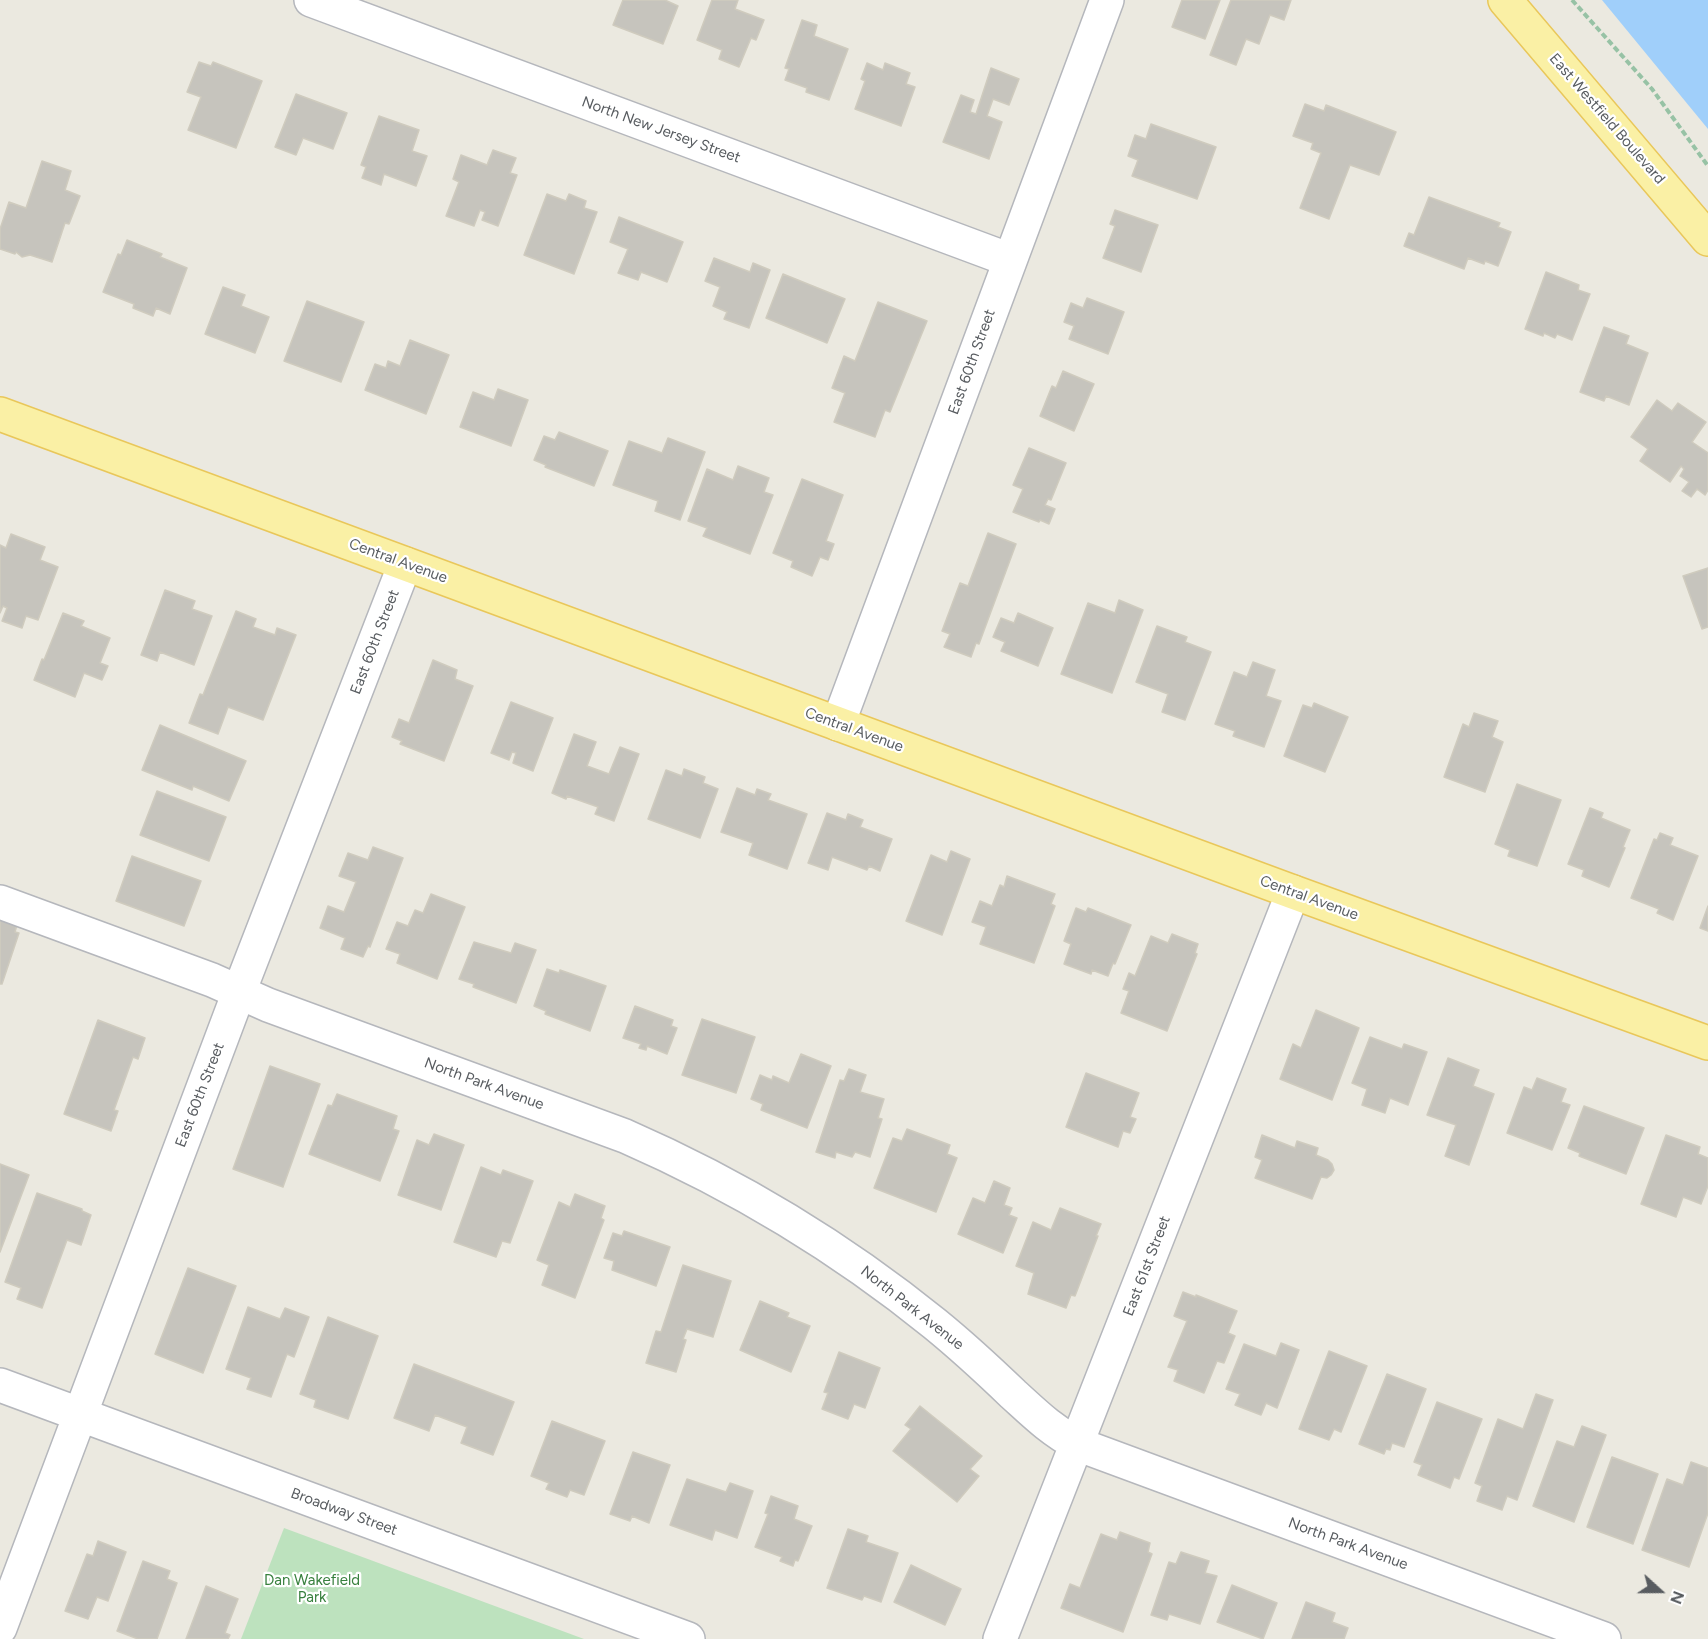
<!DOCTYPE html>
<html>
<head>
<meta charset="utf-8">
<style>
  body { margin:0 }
  #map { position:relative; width:1708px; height:1639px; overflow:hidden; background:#ebe9e0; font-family:Figtree,sans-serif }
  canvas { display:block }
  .north { position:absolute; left:1630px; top:1561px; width:60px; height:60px; -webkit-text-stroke:4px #fff; paint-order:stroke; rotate:111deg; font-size:16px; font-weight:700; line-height:24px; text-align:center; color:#585c60 }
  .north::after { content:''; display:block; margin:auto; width:21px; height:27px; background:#585c60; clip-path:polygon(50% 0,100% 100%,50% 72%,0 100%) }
</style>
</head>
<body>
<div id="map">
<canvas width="1708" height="1639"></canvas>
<div class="north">N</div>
</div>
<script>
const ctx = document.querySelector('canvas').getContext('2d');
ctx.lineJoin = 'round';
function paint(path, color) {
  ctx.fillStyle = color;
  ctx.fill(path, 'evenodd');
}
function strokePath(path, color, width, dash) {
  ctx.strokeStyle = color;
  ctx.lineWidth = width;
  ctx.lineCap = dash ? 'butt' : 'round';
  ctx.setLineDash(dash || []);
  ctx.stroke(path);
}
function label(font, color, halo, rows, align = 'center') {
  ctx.font = font + ' Figtree,sans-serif';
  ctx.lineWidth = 4.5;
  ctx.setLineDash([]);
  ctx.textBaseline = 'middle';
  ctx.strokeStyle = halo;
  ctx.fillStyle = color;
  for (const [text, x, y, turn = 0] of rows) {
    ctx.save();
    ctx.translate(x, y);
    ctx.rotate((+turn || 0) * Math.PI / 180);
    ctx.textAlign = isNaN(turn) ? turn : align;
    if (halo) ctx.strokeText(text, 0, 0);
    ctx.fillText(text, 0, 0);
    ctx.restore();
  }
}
paint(new Path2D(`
  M284 1528 584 1639H241Z`), '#bde2be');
paint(new Path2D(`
  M1602 0H1708V129Z`), '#a0cffa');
const building = new Path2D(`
  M623 0H665L678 6 663 44 613 25Z
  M712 0H738L735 9 764 20 756 40 751 38 739 67 719 59 722 50 697 40Z
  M1182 0H1220L1205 39 1172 27Z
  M1231 0H1291L1284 20 1270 15 1259 44 1246 39 1236 65 1210 55Z
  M802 20 817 25 814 36 848 49 829 100 806 92 807 88 785 80 789 69 785 68Z
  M199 62 211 66 213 62 262 81 236 148 188 130 201 97 187 92Z
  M867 63 883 70 885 63 910 73 906 84 915 87 901 126 855 109 865 81 861 79Z
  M991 68 1019 79 1009 105 993 99 987 116 1002 122 989 159 943 142 961 95 974 100 970 112 976 114Z
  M296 94 347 113 333 149 303 138 296 155 275 147Z
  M1305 104 1324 111 1326 105 1396 132 1379 175 1350 165 1329 219 1300 208 1321 153 1311 149 1313 143 1293 136Z
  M379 116 419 130 412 151 427 156 416 186 384 174 381 185 362 178 366 167 361 165Z
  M1151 124 1216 147 1197 199 1132 176 1138 160 1128 156 1135 135 1146 139Z
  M493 150 516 158 510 173 517 175 498 226 482 220 485 212 480 210 474 226 446 216 459 182 453 179 461 155 487 165Z
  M42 161 71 171 65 190 80 196 69 224 65 223 52 262 30 255 22 257 16 252 15 254 0 249V229L9 202 26 208Z
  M547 194 566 201 569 194 586 201 584 208 597 212 574 274 524 255Z
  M1429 197 1500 223 1498 227 1511 232 1498 266 1485 261 1484 264 1468 258 1464 269 1404 246 1409 233 1414 235Z
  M1115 210 1158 225 1141 272 1103 258 1115 226 1110 224Z
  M619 217 683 242 667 282 641 272 638 280 618 273 628 249 610 242Z
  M127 240 162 254 160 257 187 268 170 314 156 308 153 316 133 308 134 304 103 292 118 254 121 255Z
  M714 258 750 272 753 263 770 270 749 328 724 319 727 312 713 306 720 287 705 281Z
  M1546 272 1579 285 1578 290 1590 294 1572 340 1557 334 1555 338 1544 333 1543 336 1525 329Z
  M783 274 845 299 827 343 766 318Z
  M223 287 245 295 241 306 269 317 255 353 205 334Z
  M1087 298 1124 312 1108 354 1069 339 1074 326 1064 322 1071 303 1083 308Z
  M307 301 364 322 341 382 284 361Z
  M878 302 927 321 890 412 885 410 875 437 834 422 845 393 832 388 844 356 855 361Z
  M1604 327 1629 336 1626 344 1648 353 1629 405 1606 396 1604 401 1580 392Z
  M410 340 449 355 426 414 365 390 375 364 386 368 388 361 400 366Z
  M1063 371 1094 384 1074 431 1040 416 1052 386 1056 388Z
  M498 389 528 400 511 446 460 427 473 392 494 400Z
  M1657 400 1672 411 1678 403 1706 422 1692 442 1708 453V490L1705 495 1697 489 1691 497 1682 491 1689 482 1680 476 1684 469 1681 466 1670 482 1640 461 1648 449 1631 437Z
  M559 432 608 451 594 486 545 467 546 465 534 460 544 436 555 440Z
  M668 438 705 452 680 520 655 511 658 501 613 485 629 441 662 453Z
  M1029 448 1066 463 1051 500 1048 499 1045 505 1055 509 1049 524 1040 520 1039 522 1013 512 1023 489 1013 485Z
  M738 466 769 478 764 492 773 495 750 554 703 536 707 528 688 521 707 469 733 480Z
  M802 479 843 495 826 541 834 544 828 560 820 557 812 576 791 567 793 561 773 553Z
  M988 533 1016 544 979 644 976 643 971 657 944 647 950 634 942 631 960 583 968 586Z
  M11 534 45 547 40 560 58 567 38 620 26 616 22 628 2 621 7 608 3 606 0 613V545L6 548Z
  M1708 568V627L1702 629 1683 576Z
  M165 590 195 601 192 609 212 616 194 665 160 652 157 661 141 655Z
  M1119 600 1143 610 1112 693 1061 674 1088 603 1115 613Z
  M236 611 256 619 253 627 275 635 277 628 296 635 263 720 228 707 218 734 189 723 200 694 203 695Z
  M63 613 84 621 81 626 110 638 100 663 108 666 102 680 84 673 75 697 34 680 42 659 44 660Z
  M1018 613 1053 628 1038 666 1001 651 1005 642 993 637 1001 618 1014 623Z
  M1157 626 1187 637 1185 642 1211 652 1185 720 1162 712 1168 694 1136 682Z
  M433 660 457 670 455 679 473 686 444 761 400 744 402 741 392 737 399 719 409 723Z
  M1253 662 1275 670 1266 696 1281 701 1264 747 1233 736 1235 731 1215 724 1234 672 1247 677Z
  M511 702 553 718 533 771 513 763 516 753 512 752 509 760 491 753Z
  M1314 703 1348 717 1325 772 1284 756 1303 705 1312 708Z
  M1474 713 1498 721 1492 737 1503 742 1485 792 1444 777 1463 724 1469 727Z
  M160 725 246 761 229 801 193 786 192 790 142 770Z
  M574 734 596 742 587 766 609 774 620 747 639 754 614 821 595 814 598 807 567 796 566 799 552 793Z
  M684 769 705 777 703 783 718 789 700 838 648 819 666 770 682 776Z
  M1517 784 1561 800 1537 866 1508 856 1510 850 1495 844Z
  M737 788 755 795 757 789 771 794 768 800 807 814 787 869 749 855 753 843 721 832Z
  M157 791 226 817 209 861 140 835Z
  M1590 808 1603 813 1601 818 1630 830 1623 847 1625 848 1609 887 1582 876 1584 870 1568 864Z
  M827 813 846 820 848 814 863 820 860 827 892 839 880 871 869 866 867 870 832 857 828 870 808 863Z
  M1660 833 1673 838 1670 845 1698 856 1673 920 1657 913 1659 909 1631 898 1654 839 1657 840Z
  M373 847 403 858 370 947 368 946 363 957 341 949 345 938 320 928 328 906 344 912 356 882 339 876 348 853 368 860Z
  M951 851 970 859 942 935 906 921 931 855 947 862Z
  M132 856 201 881 184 926 116 901Z
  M1007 876 1055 894 1051 904 1055 906 1034 963 980 944 986 927 972 922 980 901 992 906 1000 885 1004 887Z
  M431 894 465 907 437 979 397 963 400 954 386 949 397 922 408 926 415 910 423 913Z
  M1708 906V931L1700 928Z
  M1076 908 1086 912 1088 908 1131 925 1115 964 1113 963 1108 976 1092 970 1091 974 1064 964 1071 944 1064 941Z
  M0 915 18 921 15 932 19 933 2 984H0Z
  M1172 934 1198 944 1195 953 1197 954 1167 1031 1121 1013 1129 991 1123 989 1129 973 1135 976 1151 936 1168 943Z
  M474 942 511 953 515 943 536 950 516 1003 473 987 474 984 459 979Z
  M547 969 559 973 560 970 606 986 590 1031 545 1014 546 1011 534 1006Z
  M635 1006 673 1020 671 1026 677 1028 667 1054 647 1046 646 1050 639 1048 641 1044 623 1038Z
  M1316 1010 1359 1028 1332 1100 1280 1079 1293 1044 1301 1048Z
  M702 1019 755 1037 736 1093 682 1075Z
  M98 1020 145 1038 138 1059 133 1057 114 1110 118 1111 111 1131 64 1114Z
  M1370 1037 1402 1049 1404 1044 1427 1052 1408 1105 1390 1098 1385 1113 1362 1105 1367 1089 1352 1083Z
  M801 1054 831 1066 807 1128 761 1110 763 1104 751 1099 760 1075 772 1080 773 1076 789 1083Z
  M1448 1058 1479 1070 1473 1086 1494 1094 1469 1165 1445 1156 1456 1125 1427 1115Z
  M270 1066 320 1084 283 1187 233 1169Z
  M849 1069 866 1075 860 1092 884 1099 878 1118 882 1119 870 1157 855 1152 852 1157 836 1152 835 1158 816 1152 840 1080 844 1081Z
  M1086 1073 1139 1093 1130 1117 1136 1119 1130 1133 1123 1131 1118 1147 1066 1127Z
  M1537 1078 1566 1089 1561 1102 1570 1105 1552 1150 1507 1133 1524 1087 1532 1090Z
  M337 1094 397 1116 393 1129 399 1131 380 1181 309 1154 328 1105 332 1106Z
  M1584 1106 1644 1128 1626 1174 1579 1156 1580 1153 1568 1148Z
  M907 1129 950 1145 947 1154 957 1158 936 1212 874 1188 893 1138 902 1141Z
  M434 1134 464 1145 441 1210 398 1195 417 1140 429 1145Z
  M1262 1135 1295 1148 1297 1141 1318 1148 1316 1155 1328 1160 1332 1164 1334 1170 1331 1175 1327 1178 1321 1177 1312 1199 1255 1178 1262 1160 1255 1157Z
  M1666 1135 1700 1147 1698 1154 1708 1158V1186L1701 1204 1683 1197 1676 1217 1641 1204Z
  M0 1164 29 1175 0 1252Z
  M481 1167 501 1175 503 1170 533 1181 510 1243 502 1241 496 1257 454 1242Z
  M994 1181 1010 1188 1004 1205 1012 1208 1009 1215 1017 1218 1003 1253 958 1234 973 1198 985 1203Z
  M37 1193 82 1209V1211L91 1215 81 1245 67 1240 42 1308 17 1299 21 1288 5 1282Z
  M575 1194 605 1206 601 1218 604 1220 575 1298 542 1285 549 1265 537 1260 559 1202 570 1207Z
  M1060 1208 1101 1224 1096 1236H1098L1075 1296 1071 1295 1066 1308 1028 1294 1034 1273 1016 1266 1033 1222 1051 1230Z
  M624 1231 670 1247 656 1286 612 1270 614 1261 604 1258 613 1233 622 1236Z
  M683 1265 731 1281 713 1337 687 1329 683 1339 686 1340 676 1372 646 1363 656 1331 661 1332Z
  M188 1268 236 1286 203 1373 155 1354Z
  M1183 1292 1196 1297V1295L1237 1311 1228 1333 1235 1336 1224 1363 1217 1361 1204 1393 1174 1381 1178 1370 1168 1367 1187 1321 1174 1316Z
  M760 1301 789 1313 787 1317 810 1326 791 1372 740 1350Z
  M248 1307 280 1319 285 1308 309 1317 294 1357 287 1354 271 1397 247 1389 251 1378 226 1369Z
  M328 1317 378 1336 348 1419 314 1407 316 1400 300 1394Z
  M1281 1343 1299 1350 1277 1408 1266 1403 1261 1415 1235 1405 1240 1394 1226 1389 1244 1344 1276 1356Z
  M1329 1351 1367 1366 1341 1432 1334 1429 1329 1440 1299 1429Z
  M839 1352 880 1368 865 1408 854 1404 848 1419 822 1409 828 1393 824 1392Z
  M414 1364 514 1402 493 1455 461 1443 467 1427 435 1415 429 1431 394 1418Z
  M1387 1374 1426 1389 1404 1447 1392 1443 1390 1450 1386 1449 1384 1454 1359 1444Z
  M1536 1394 1553 1400 1517 1500 1507 1496 1502 1510 1477 1501 1482 1486 1475 1483 1498 1419 1523 1429Z
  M1437 1402 1482 1419 1459 1479 1454 1477 1450 1488 1418 1475 1422 1465 1414 1462Z
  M920 1406 982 1456 970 1469 979 1476 957 1502 893 1451 911 1429 905 1425Z
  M552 1421 605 1441 584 1495 570 1490 567 1497 546 1489 549 1483 531 1476Z
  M1582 1426 1606 1435 1574 1522 1533 1506 1557 1441 1574 1447Z
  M633 1452 670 1465 649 1523 632 1516 630 1521 610 1514Z
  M1612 1457 1658 1474 1633 1544 1587 1527Z
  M1691 1462 1708 1468V1513L1689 1567 1642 1550 1667 1479 1683 1485Z
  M687 1479 726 1492 730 1483 753 1491 737 1538 715 1530 712 1540 670 1525Z
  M771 1496 798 1506 794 1519 812 1526 798 1561 795 1560 793 1566 780 1561 782 1557 755 1547 768 1514 765 1513Z
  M848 1529 868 1536 866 1542 898 1553 881 1602 864 1596 862 1600 827 1588Z
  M1120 1532 1150 1543 1148 1552 1152 1554 1123 1632 1061 1608 1070 1584 1080 1588 1101 1534 1117 1540Z
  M98 1541 126 1552 108 1601 97 1597 88 1619 65 1611 87 1554 93 1556Z
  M1181 1552 1209 1561 1205 1573 1217 1576 1200 1624 1169 1614 1167 1620 1151 1615 1169 1562 1176 1564Z
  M143 1561 170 1571 167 1579 177 1583 157 1639H138L117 1631Z
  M911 1565 961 1589 945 1625 894 1602Z
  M1232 1585 1277 1603 1263 1639 1217 1622Z
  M206 1586 238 1599 225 1633 230 1635 228 1639H186Z
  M1306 1602 1335 1613 1332 1622 1348 1628 1344 1639H1292Z`);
paint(building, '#c6c4bd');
strokePath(building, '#cfcbbe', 1.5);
const minor = new Path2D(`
  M311 0 1010 260
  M838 724 1107 0
  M0 902 212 980 268 1005 625 1136C737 1185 840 1247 935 1324 962 1346 988 1370 1013 1394 1035 1414 1051 1430 1077 1444L1604 1639
  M0 1385 688 1639
  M0 1628 239 992 405 564
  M1000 1639 1293 892`);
const major = new Path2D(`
  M1505 0 1708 239
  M0 414 1293 892 1708 1043`);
strokePath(minor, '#b5b7bc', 36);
strokePath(major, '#e9c75a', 36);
strokePath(new Path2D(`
  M1572 0 1652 89 1708 166`), '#97c2a5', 4, [6, 3]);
strokePath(minor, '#fff', 33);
strokePath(major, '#faf0a5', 33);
label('15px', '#585c60', '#fff', [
  ["East Westfield Boulevard",1607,119,49],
  ["North New Jersey Street",661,130,20],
  ["East 60th Street",972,362,-70],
  ["Central Avenue",398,561,20],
  ["East 60th Street",375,642,-69],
  ["Central Avenue",854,730,20],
  ["Central Avenue",1309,898,20],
  ["North Park Avenue",484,1084,20],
  ["East 60th Street",200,1095,-69],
  ["East 61st Street",1147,1266,-69],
  ["North Park Avenue",912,1308,38],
  ["Broadway Street",344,1512,20],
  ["North Park Avenue",1348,1544,20]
]);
label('15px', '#38803e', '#fff', [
  ["Dan Wakefield",312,1581],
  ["Park",312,1598]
]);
</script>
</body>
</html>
